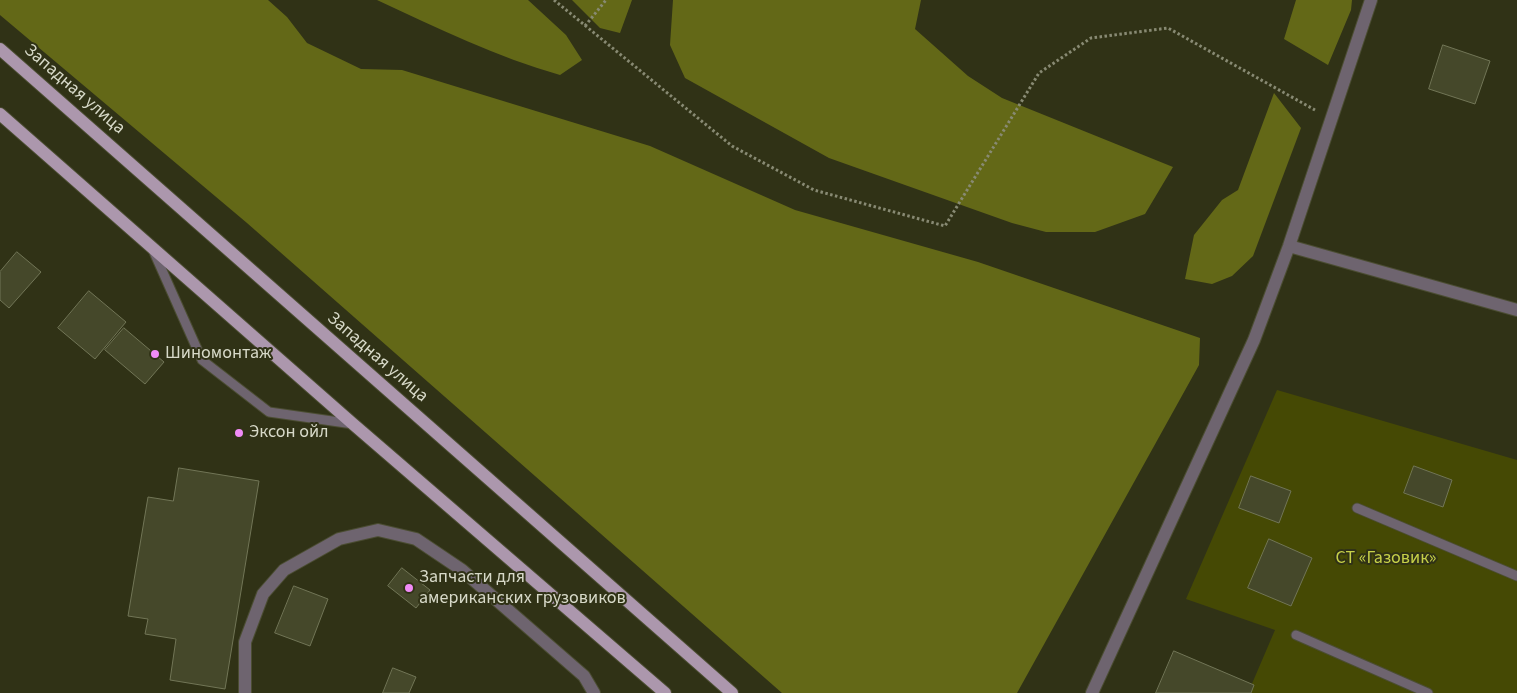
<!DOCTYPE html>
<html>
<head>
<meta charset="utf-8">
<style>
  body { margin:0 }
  canvas { display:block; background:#303216 }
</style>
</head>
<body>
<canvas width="1517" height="693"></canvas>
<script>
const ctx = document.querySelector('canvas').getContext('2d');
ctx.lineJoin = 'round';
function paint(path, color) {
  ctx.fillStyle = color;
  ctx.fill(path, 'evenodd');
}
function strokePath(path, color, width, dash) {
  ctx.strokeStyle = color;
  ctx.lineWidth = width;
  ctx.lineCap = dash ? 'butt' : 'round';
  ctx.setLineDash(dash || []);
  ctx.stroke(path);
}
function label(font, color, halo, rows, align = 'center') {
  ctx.font = font + ' "Source Sans 3",sans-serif';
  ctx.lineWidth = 4;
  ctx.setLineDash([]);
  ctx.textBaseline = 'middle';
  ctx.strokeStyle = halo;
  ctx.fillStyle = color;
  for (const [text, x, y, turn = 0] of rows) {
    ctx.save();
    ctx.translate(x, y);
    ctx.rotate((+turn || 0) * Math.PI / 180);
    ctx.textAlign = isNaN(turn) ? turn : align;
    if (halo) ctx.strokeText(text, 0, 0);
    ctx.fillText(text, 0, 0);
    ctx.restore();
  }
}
paint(new Path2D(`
  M1277 390 1517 460V693H1248L1275 630 1186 599Z`), '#454904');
paint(new Path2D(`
  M0 0H268L287 17 307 43 361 69 402 70 650 146 795 210 978 262 1200 338 1199 365 1017 693H782L247 223 0 15Z
  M377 0H528L566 35 582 60 560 75C497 57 437 28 377 0Z
  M572 0H632L620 33 600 28Z
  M673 0H921L915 29 968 76 1002 98 1173 167 1145 214 1095 232H1046L1012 223 829 158 685 78 670 45Z
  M1296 0H1352L1351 10 1328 65 1284 39Z
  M1274 93 1301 128 1253 256 1232 276 1212 284 1185 279 1194 235 1222 200 1238 190Z`), '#636817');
const building = new Path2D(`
  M1443 45 1490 61 1475 104 1429 89Z
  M17 252 41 272 9 308 0 300V272Z
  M89 291 126 322 95 359 58 328Z
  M124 328 164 362 145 384 105 350Z
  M1414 466 1452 480 1443 507 1404 493Z
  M179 468 259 481 225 689 170 680 176 639 145 634 148 619 128 616 148 497 173 501Z
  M1251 476 1291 491 1279 523 1239 508Z
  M1269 539 1312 558 1291 606 1248 588Z
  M402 568 430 590 416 608 388 586Z
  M294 586 328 599 310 646 275 633Z
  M1174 651 1254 685 1251 693H1156Z
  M393 668 416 677 409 693H383Z`);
paint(building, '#45482a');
strokePath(building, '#717556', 1);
const service = new Path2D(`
  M153 250 202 360 269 412 353 424
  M1357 508 1517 576
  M1296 635 1428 693`);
const minor = new Path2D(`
  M1289 246 1517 310
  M245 693V642L263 594 284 570 339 539 378 530 416 539 462 570 584 676 594 693
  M1092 693 1254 340 1289 246 1371 0`);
const primary = new Path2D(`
  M0 49 732 693
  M0 114 353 424 665 693`);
strokePath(service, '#4b4d32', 11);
strokePath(minor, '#4b4d32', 14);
strokePath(primary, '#4b4d32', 14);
strokePath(new Path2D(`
  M554 0 732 146 814 190 945 226 1039 73 1091 38 1168 28 1315 110
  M585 26 606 0`), '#888a73', 3, [2.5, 2.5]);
strokePath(service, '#6e646f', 9);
strokePath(minor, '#6e646f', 12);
strokePath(primary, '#ac97ad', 12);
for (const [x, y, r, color] of [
  [155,354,5,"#f08bf6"],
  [239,433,5,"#f08bf6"],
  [409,588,5,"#f08bf6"]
]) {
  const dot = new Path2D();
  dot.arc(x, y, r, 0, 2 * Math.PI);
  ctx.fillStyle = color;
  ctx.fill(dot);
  strokePath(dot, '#303216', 2);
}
label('18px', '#d7d9c8', '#303216', [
  ["Западная улица",74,90,41],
  ["Западная улица",377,358,41]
]);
label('18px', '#d7d9c8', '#303216', [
  ["Шиномонтаж",165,354],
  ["Эксон ойл",249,433],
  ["Запчасти для",419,578],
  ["американских грузовиков",419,599]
], 'left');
label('18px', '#c6d048', '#303216', [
  ["СТ «Газовик»",1386,559]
]);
</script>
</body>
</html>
